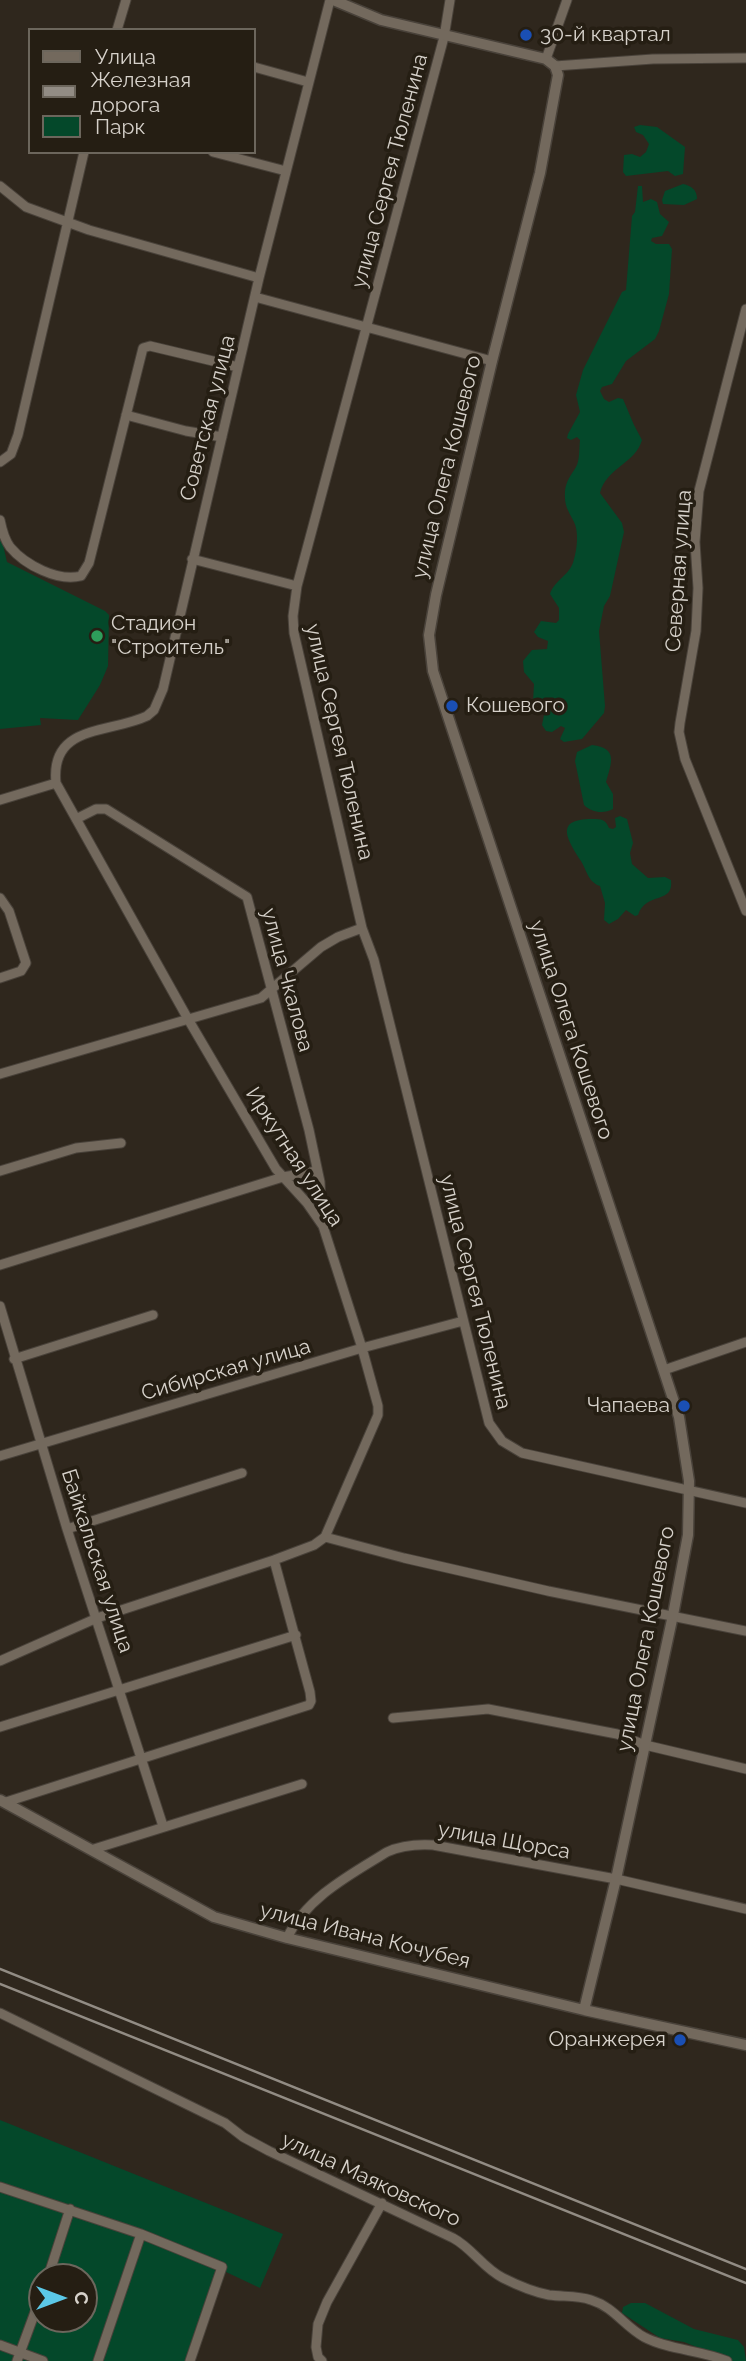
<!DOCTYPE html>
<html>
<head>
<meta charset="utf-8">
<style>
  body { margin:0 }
  #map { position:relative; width:746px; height:2361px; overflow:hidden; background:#2f271d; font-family:Raleway,sans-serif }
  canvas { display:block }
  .legend { position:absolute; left:28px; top:28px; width:228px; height:126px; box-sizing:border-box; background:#251e13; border:2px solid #6c665c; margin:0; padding:9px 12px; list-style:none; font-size:21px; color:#d6d1ca }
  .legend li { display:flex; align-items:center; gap:14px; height:35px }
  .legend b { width:35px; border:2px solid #6c665c }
  .north { position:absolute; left:28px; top:2263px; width:70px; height:70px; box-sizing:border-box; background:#251e13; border:2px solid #6c665c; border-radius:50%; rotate:90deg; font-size:19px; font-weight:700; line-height:28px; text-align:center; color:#d6d1ca }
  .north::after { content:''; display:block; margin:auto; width:24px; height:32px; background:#5bc8e7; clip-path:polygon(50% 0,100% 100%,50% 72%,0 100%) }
</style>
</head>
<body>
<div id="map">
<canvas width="746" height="2361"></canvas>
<ul class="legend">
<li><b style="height:9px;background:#73695d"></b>Улица</li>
<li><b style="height:9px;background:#928c84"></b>Железная дорога</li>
<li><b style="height:19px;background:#04482a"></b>Парк</li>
</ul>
<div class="north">С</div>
</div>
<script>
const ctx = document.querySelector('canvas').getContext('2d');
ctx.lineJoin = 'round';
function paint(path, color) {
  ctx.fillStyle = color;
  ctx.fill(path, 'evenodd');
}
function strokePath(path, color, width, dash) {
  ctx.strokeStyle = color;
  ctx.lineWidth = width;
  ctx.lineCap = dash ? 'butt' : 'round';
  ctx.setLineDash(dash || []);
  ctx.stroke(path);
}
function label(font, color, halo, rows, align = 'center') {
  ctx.font = font + ' Raleway,sans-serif';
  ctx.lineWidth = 7;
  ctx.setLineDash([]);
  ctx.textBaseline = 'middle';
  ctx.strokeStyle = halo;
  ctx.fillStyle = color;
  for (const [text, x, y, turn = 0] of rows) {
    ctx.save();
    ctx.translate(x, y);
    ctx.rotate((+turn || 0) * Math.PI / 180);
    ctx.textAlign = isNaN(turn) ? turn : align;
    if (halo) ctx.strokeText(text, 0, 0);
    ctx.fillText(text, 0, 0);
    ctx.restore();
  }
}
paint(new Path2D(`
  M640 125 657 127 685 147 683 174 675 176 668 171 626 176 623 172 624 155 632 154 640 157 646 152 649 144 643 135 636 132 634 127Z
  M683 184C692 186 697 190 697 199L684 205 663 204 662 200 665 191Z
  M638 186H642L643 202 651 199 657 202 660 214 669 222 662 236 652 238 651 241 656 244H669L672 249 669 294 659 331 655 339 626 361 612 384 602 387 600 391 604 399 609 402 618 398 623 399 634 425 642 440C636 463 606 468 600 493L622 523 624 532 610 596 604 606 599 631 605 706 604 713 582 739 564 742 560 739 565 728 561 726 552 732 546 731 542 725 546 705 533 702 534 684 524 672 523 661 532 650 547 649 548 641 538 637 534 632 541 621 556 623 559 620V608L550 594C554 580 571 575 574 559 577 549 579 532 574 522 568 510 564 506 565 491 566 481 571 475 576 467 580 460 579 448 580 440L577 437 571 440 567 438 568 434 580 412 576 395 583 370 622 292 626 290 632 216 635 212Z
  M0 532 7 562 105 611 109 615 108 666 100 685 78 720 40 718 41 725 0 729Z
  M592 745C619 748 611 764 606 782L613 794V809C604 814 592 813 584 805L575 761 577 752Z
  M620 816 627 819 633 843 630 853 632 864 648 878 665 877 671 880C674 905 646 891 638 915L635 916 626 910 618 919 609 924 604 920 605 903 600 886C588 882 587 871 581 861 567 839 554 819 592 819 602 819 605 819 609 828L613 829 616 827 615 818Z
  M0 2120 283 2234 260 2288 226 2272 193 2361H0ZM42 2277H84V2319H42Z
  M631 2303H645L694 2329 738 2340 744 2347 746 2361H732L684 2342 660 2338 622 2313 623 2307Z`), '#04482a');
const minor = new Path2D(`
  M450 0 444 37 297 586 293 616 294 633 362 928 374 960 489 1423 502 1441 522 1453 746 1503
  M117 30 126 0
  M546 59 567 0
  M555 66 653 59 746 58
  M254 67 308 82
  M213 152 286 171
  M0 186 26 207 89 230 259 278
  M255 297 492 361
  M746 309 699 491 695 542 698 588 696 631 680 723 679 732 685 759 746 911
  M126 415 186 431 222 437
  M0 462 11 454 18 435 84 152
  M0 520C2 530 4 539 10 547 25 565 58 582 81 576L89 563 143 348 150 346 238 367
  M192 559 297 586
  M0 800 56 783
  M76 819 96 809H106L247 897 309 1130 320 1182 322 1223
  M0 898 9 911 26 963 21 971 0 978
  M0 1074 261 998 321 947 338 937 362 928
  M0 1171 76 1148 121 1143
  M0 1265 283 1177 317 1171
  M0 1306 67 1529 163 1826
  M14 1359 153 1315
  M664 1370 746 1342
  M0 1456 362 1348 463 1321
  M67 1529 242 1473
  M325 1537 404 1558 548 1591 746 1631
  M0 1661 97 1618 274 1560 314 1545 325 1537 378 1415V1406L362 1348 323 1226 307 1203 276 1169 188 1019 56 783C50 724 109 734 147 716L154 710 163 689 259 278 330 0
  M393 1718 488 1709 617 1734 645 1745 746 1769
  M0 1727 296 1635
  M6 1802 309 1705 311 1701 310 1692 274 1560
  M94 1849 302 1784
  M287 1938C307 1897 350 1875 387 1852 402 1845 416 1844 433 1845L616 1879 746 1909
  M0 2013 225 2123 243 2137 269 2151 453 2238C472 2248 483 2268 503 2278 517 2285 533 2292 549 2295 563 2297 577 2295 591 2300 614 2307 624 2326 644 2337 669 2350 700 2350 727 2361
  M0 2187 141 2234 222 2267 190 2361
  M48 2277 70 2209
  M0 2345 43 2361
  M17 2361 42 2293
  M98 2361 141 2234
  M322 2361 318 2357 316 2347 318 2324 327 2302 382 2203`);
const tertiary = new Path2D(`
  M333 0 381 20 546 59 555 66 558 75 540 173 492 361 436 595 429 635 433 671 679 1417 689 1481 688 1535 673 1615 616 1879 584 2010
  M0 1800 214 1917 287 1938 584 2010 746 2045`);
strokePath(minor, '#49423a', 11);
strokePath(tertiary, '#49423a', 13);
strokePath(minor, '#73695d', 9);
strokePath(tertiary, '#73695d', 10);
strokePath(new Path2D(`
  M0 1969 746 2269
  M0 1984 746 2283`), '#928c84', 2.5);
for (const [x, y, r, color] of [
  [526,35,7,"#1a4fb4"],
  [97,636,7,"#2e9e5b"],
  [452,706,7,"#1a4fb4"],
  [684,1406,7,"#1a4fb4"],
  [680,2040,7,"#1a4fb4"]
]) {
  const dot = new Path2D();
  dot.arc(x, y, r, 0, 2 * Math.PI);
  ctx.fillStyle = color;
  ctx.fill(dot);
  strokePath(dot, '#251e13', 2.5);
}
label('21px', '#d6d1ca', '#251e13', [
  ["30-й квартал",540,35],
  ["Стадион",111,624],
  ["\"Строитель\"",111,648],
  ["Кошевого",466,706],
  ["Чапаева",670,1406,"right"],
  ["Оранжерея",666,2040,"right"]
], 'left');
label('21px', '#d6d1ca', '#251e13', [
  ["улица Сергея Тюленина",390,171,-75],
  ["Советская улица",208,418,-76],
  ["улица Олега Кошевого",447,467,-76],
  ["Северная улица",679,571,-86],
  ["улица Сергея Тюленина",339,742,77],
  ["улица Чкалова",287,980,75],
  ["улица Олега Кошевого",571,1030,72],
  ["Иркутная улица",294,1157,57],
  ["улица Сергея Тюленина",475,1292,76],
  ["Сибирская улица",226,1370,-16],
  ["Байкальская улица",97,1561,72],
  ["улица Олега Кошевого",646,1639,-79],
  ["улица Щорса",504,1841,10],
  ["улица Ивана Кочубея",365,1936,14],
  ["улица Маяковского",371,2180,25]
]);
</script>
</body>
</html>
